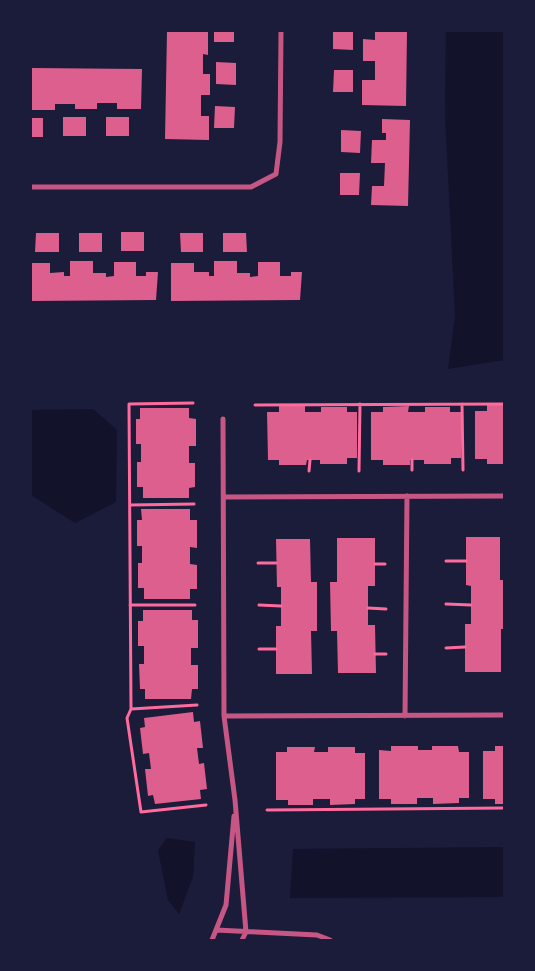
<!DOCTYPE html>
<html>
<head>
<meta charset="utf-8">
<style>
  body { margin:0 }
  #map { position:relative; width:535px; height:971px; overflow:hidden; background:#1b1b3a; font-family:"Libre Baskerville",serif }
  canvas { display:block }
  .frame { position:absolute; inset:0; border:32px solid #1b1b3a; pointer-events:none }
</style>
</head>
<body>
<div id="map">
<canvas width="535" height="971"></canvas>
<div class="frame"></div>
</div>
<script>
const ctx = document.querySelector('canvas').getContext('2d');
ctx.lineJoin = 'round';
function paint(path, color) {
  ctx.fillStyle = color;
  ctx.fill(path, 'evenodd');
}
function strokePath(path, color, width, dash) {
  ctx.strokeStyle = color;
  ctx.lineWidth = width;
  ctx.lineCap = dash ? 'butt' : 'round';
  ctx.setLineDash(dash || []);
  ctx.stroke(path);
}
paint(new Path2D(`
  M446 31H504V360L448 369 455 316 445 115Z
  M93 409 117 430 116 502 75 523 31 495V410Z
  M167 838 195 842 193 877 179 914 168 900 158 850Z
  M504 847V897L290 898 293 849Z`), '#12122b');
paint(new Path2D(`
  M167 31H208V55L203 54V74H210V95H201V116H209V140L165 139Z
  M214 31H234V42H214Z
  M333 31H353V50L333 49Z
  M375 31H407L406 106 362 105V80H375V61H363V39L375 40Z
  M216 62 236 63V85L216 84Z
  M31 68 142 69 141 109H117V103H97V109H75V104H55V110H32Z
  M334 70H353V92H333Z
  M215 106 235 107 234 128H214Z
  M63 117H86V136H63Z
  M106 117H129V136H106Z
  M31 118H43V137H31Z
  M382 119 410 120 408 206 371 205 372 186H384L385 163H371L372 140H386V133H382Z
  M341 130 361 131 360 153 341 152Z
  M340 173H360L359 195H340Z
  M121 232H144V251H121Z
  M36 233H59V252H35Z
  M79 233H102V252H79Z
  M180 233H203V252H181Z
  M223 233H246L247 252H223Z
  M70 261H93V273H106V277L114 276V262H136V276H146V272H158L156 300 31 301V263H50V273L64 272V276H70Z
  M214 261H237V273H250V277L258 276V262H280V276H291V272H302L300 300 171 301V263H194V272H209V276H214Z
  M487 405H504V464H487V459H475V411H487Z
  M279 406H305V412H321V407H347V412H357V458H347V464H320V460H307L306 465H279V460H268L267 412H279Z
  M409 406 408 412H425V407H450V412H461V458H451V464H424V460H410V465H383V460H371V412H383V407Z
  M140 408H189V418L196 419V446H189V463H195V487L189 488V498H143V487H137V462H141V444H136V419H140Z
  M141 509H190V520H197V548L190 547V564L197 565V589H190V599H144V588H138V563H142V546H137V520H142Z
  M466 537H500V580H504V629H501V672H465V624H471V586L466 585Z
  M337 538H375V586H368V625H375L376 673H338L337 631H331L330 582H337Z
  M276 539H310L311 582H317V631H311L312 674H276V626H281V587H277Z
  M143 610H192V620H198V648H191V665H198V689H192L191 699H145V689H140L139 664H144V646H138V621H143Z
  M193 712 194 722 200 721 203 748H197L199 764 204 763 207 789 200 790 201 799 155 804 153 795 148 796 145 769H151L149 753 143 754 140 728 145 727 144 718Z
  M391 746H418V750H432V746H458L459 752H469V798H459V803L433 804V798H417V804H391V799H379V750L391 751Z
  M495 746H504V804H495V799H483V751H495Z
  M287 747H315L314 752H328V747H355V753H365V799H355V804L330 805V799H313V805H288V800H276V752H287Z`), '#dd5f8e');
strokePath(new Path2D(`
  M193 403 129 404 131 709 127 718 141 812 206 805
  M462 404 463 470
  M255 405 504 404
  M412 470V460
  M309 471 310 460
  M359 471 360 404
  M130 505 194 504
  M446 561H466
  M258 563H276
  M375 564H385
  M446 604 471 605
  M130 605H195
  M259 605 281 606
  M368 608 386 609
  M446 648 465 647
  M259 649H276
  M375 654H386
  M131 709 197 705
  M267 810 504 808`), '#ff6b9d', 3);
strokePath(new Path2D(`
  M31 187H251L276 174 280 142 281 31
  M223 419 224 716 235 800 246 932 242 940
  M224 497 504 496
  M224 716 504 715
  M405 716 407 496
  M216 930 317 935 330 940
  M212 940 226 905 234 816`), '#c65784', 5);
</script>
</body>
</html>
